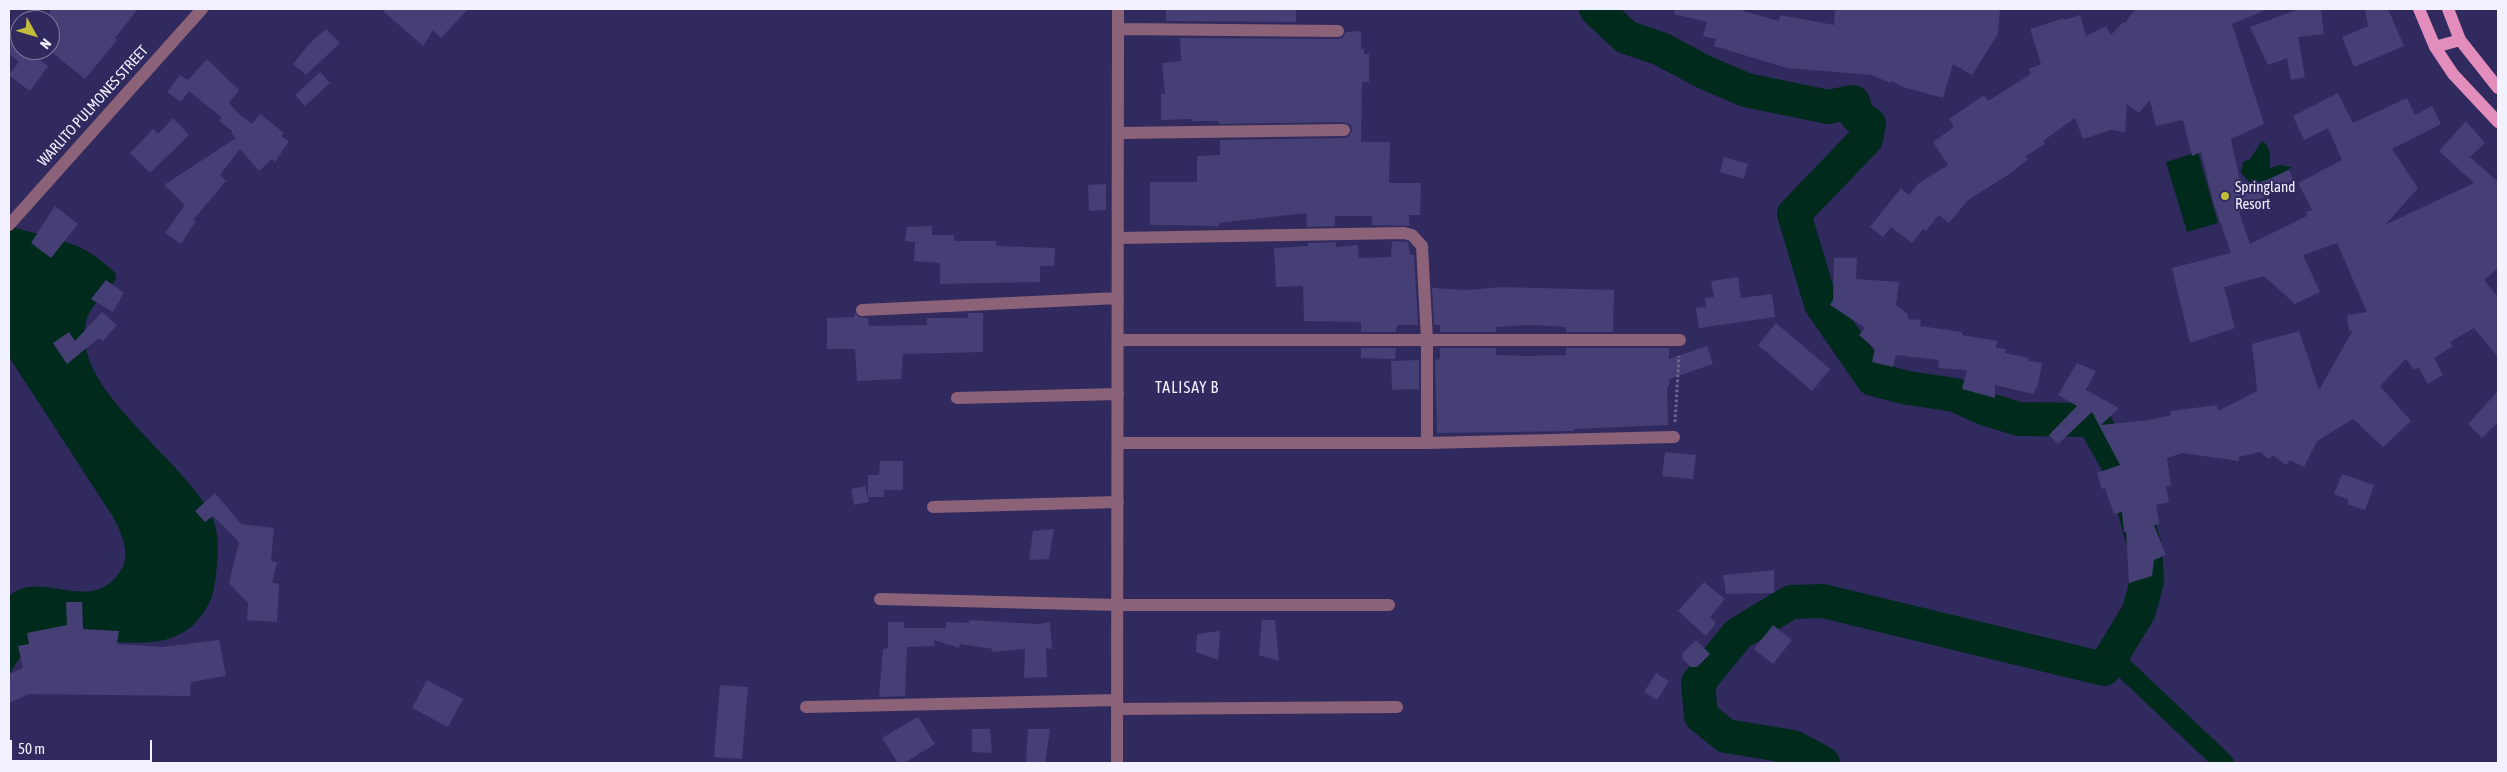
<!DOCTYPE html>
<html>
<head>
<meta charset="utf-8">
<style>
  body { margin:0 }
  #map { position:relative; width:2507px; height:772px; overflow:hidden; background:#312a5e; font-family:"Asap Condensed",sans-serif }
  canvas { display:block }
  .frame { position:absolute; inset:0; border:10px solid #f1f1ff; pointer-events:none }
  .north { position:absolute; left:10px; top:10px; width:50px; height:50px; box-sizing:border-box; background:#312a5e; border:1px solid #7e7a9e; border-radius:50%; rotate:129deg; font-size:14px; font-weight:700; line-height:20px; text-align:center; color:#f1f1ff }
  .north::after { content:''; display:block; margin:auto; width:18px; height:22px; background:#c3bd3e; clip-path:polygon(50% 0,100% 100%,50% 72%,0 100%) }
  .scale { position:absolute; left:10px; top:740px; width:142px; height:22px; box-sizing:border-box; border:2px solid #f1f1ff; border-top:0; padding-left:6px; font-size:15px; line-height:18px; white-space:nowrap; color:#f1f1ff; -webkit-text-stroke:4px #312a5e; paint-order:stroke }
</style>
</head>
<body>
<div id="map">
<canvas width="2507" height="772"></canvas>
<div class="frame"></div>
<div class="north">N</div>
<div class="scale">50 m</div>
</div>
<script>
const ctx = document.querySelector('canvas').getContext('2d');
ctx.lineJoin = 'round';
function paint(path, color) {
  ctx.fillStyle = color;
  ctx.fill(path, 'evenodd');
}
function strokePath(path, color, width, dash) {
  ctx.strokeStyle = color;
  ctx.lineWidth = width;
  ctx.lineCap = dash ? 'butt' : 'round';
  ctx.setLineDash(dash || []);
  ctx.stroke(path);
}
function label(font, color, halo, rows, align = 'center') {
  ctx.font = font + ' "Asap Condensed",sans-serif';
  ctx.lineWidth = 4;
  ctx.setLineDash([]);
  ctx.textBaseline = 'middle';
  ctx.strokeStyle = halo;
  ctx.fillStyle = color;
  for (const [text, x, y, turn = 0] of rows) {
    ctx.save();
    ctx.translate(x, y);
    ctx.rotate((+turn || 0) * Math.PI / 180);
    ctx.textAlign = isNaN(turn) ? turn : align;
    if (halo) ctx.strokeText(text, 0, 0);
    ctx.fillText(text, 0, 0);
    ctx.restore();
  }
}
paint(new Path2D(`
  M2262 141C2272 147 2270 158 2270 168L2280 165 2292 167 2274 178 2251 184 2241 173 2243 162 2250 159Z
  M2198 152 2218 223 2187 232 2166 162Z
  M9 226C50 239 83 239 116 274V279C106 294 91 303 86 322 69 388 186 460 212 517 219 532 218 549 217 565 216 575 215 589 211 599 188 649 148 644 101 641 87 641 71 644 56 646 49 647 36 646 30 649 21 654 13 667 9 675V596C41 568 90 616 120 572 132 554 122 534 113 517L9 357Z`), '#002a1c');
strokePath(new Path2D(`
  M2112 657 2224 763`), '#002a1c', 20);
strokePath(new Path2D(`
  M1596 9 1626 37 1661 49 1704 72 1746 90 1828 107 1853 102 1857 116 1869 124 1866 139 1794 214 1821 304 1873 379 1908 388 1955 395 1986 409 2019 419 2093 420 2126 478 2145 548 2147 581 2139 611 2104 669 1823 601 1791 602 1738 634 1698 683 1701 716 1726 736 1793 747 1823 763`), '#002a1c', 34);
paint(new Path2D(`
  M50 9H138L115 38 117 40 85 79 50 51Z
  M381 9H468L441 38 433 30 423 46Z
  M1166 9H1296V22L1166 21Z
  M1675 9H1744L1743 11 1779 21 1780 15 1834 25 1835 9H2000L1998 34 1972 75 1953 64 1943 98 1903 87 1891 81 1890 83 1872 75 1787 68 1714 46 1716 39 1703 36 1707 22 1674 14Z
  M2135 9H2268L2232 24 2264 124 2231 139 2242 191 2289 170 2293 179 2239 212 2250 244 2307 216 2306 212 2312 210 2298 183 2342 160 2328 128 2304 140 2293 116 2338 93 2353 123 2407 98 2415 115 2432 106 2441 124 2392 149 2418 188 2385 225 2474 183 2439 151 2466 121 2485 143 2470 157 2498 182V268L2484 280 2498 297V357L2474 328 2450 342 2453 346 2434 358 2443 375 2428 384 2418 367 2414 370 2406 359 2380 386 2411 421 2383 447 2353 419 2317 441 2304 467 2290 460 2286 465 2273 455 2269 459 2260 452 2239 457V461L2182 453 2167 458 2171 486H2166L2169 502 2156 505 2159 524 2154 525 2166 555 2154 560 2152 576 2129 583 2126 532H2124L2122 512 2114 514 2105 488 2102 489 2097 473 2120 465 2092 412 2058 444 2049 435 2077 406 2058 395 2077 363 2096 371 2086 390 2119 408 2101 425 2149 420 2171 415V411L2217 405 2218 411 2257 391 2252 344 2299 331 2319 390 2353 330 2349 331 2347 315 2367 312 2337 243 2303 255 2320 292 2295 304 2264 276 2224 287 2235 328 2190 343 2172 268 2231 253 2214 205 2201 152 2192 156 2183 120 2156 126 2150 100 2139 113 2127 104 2125 132 2111 130 2083 139 2075 118 2043 141 2045 144 2026 156 2028 159 2011 173 1968 200 1949 223 1939 215 1926 231 1923 229 1912 243 1891 227 1883 237 1870 227 1901 188 1909 195 1919 183 1948 165 1933 142 1954 127 1949 119 1984 95 1988 101 2031 74 2029 69 2041 64 2030 29 2064 18 2065 20 2080 15 2086 36 2106 26 2111 35 2123 22 2125 23Z
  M2299 9H2321L2324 34 2298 37 2305 77 2291 80 2287 58 2268 65 2250 27Z
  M2365 9H2388L2404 46 2354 67 2342 37 2368 26Z
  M326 29 340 43 306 75 293 64 309 44Z
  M1361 31V49H1364V54H1369V82H1362L1361 142H1390L1389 183H1421L1420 215H1409V226L1372 225V216H1335V226L1307 227 1306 213 1219 223V226L1150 225V182H1197V156L1220 155V140L1344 138 1349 137 1352 130 1351 125 1344 122 1219 124V121H1192V119L1161 120V94H1165L1162 63 1181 61 1180 38 1338 39 1342 38 1346 32Z
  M9 36 20 44V50H27L48 66 30 91 9 75 19 62 9 54Z
  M207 59 239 90 229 103 240 115 252 124 260 114 284 133 281 136 289 141 275 162 272 159 259 171 240 149 220 175 226 181 193 220 196 221 181 244 165 233 185 205 164 185 236 138 231 133 232 131 219 121 222 118 189 91 181 102 167 92 180 75 188 80Z
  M320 72 330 83 305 106 295 95Z
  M173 118 189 135 150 173 130 153 153 129 158 134Z
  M1724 157 1748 164 1744 179 1720 172Z
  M1106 184V210L1089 211 1088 185Z
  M55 206 78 224 51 258 31 243Z
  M932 226V235H954V241H996V246L1055 248 1054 266H1040V282L940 284V263L914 261 915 242 905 241 907 227Z
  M1392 241 1408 242 1410 255H1414L1418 325H1397L1396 332H1361V322L1304 321 1303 286 1276 287 1274 248 1308 246V243L1336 242V247L1358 245 1359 258 1391 257Z
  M1834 258H1857L1856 279 1899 282 1896 305 1908 314V319L1921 320 1920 326 1962 332V335L1997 341 1996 348 2006 349 2005 353 2029 358V361L2042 363 2038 385 2033 394 1995 385V398L1962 389 1967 370 1938 368 1939 360 1896 355 1893 367 1872 362 1875 349 1859 335 1865 328 1830 305 1833 300Z
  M1738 277 1741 298 1772 294 1775 317 1699 328 1696 308 1706 307 1705 298 1714 297 1711 281Z
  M106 280 124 293 113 312 91 299Z
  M1501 287 1614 290 1613 332H1566V327L1529 325 1496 327V332H1440V325H1434L1432 288 1468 290Z
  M102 312 117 325 103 341 99 338 67 364 53 343 69 332 75 341Z
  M855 313 859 317 868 318 869 326 927 325V318H968V313H983V352L903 354 901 379 857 381 855 349H827V318L854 317Z
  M1776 323 1830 369 1812 391 1758 345Z
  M1707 346 1713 364 1669 379V387H1667L1668 425 1574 429V431L1437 433 1435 360 1440 359V348H1496V355L1525 356 1566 355V348H1669V359Z
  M1361 348H1396L1395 359 1361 358Z
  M1419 360V389L1392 390 1391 361Z
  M2498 391V422L2482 438 2468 424Z
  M1665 452 1696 455 1693 479 1662 476Z
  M880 461H903V490H884V497H868V475H879Z
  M2342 474 2374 485 2365 510 2347 504 2349 500 2334 494Z
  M865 486 869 502 854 505 851 489Z
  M215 493 241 524 274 528 271 561 277 562 272 583 279 584 277 622 247 620 248 603 229 583 239 542 213 516 205 522 195 511Z
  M1054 529 1049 559 1029 560 1033 531Z
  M1774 570V593L1726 594 1723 575Z
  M1704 582 1725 599 1710 617 1716 623 1706 636 1678 611Z
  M66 602H82L83 629 119 631 117 644 162 647 219 640 226 676 191 682 190 696 29 694 9 703V674L23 668 18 646 29 644 27 633 67 625Z
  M969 620 1038 624 1050 622 1052 649 1046 648 1047 677 1024 678 1025 649 992 652 993 649 960 644 959 648 934 640 935 646 907 647 905 696 879 697 883 649 888 648V622H904V628H946V622L969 623Z
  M1262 620H1275L1279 661 1259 655Z
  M1773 625 1792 640 1773 664 1754 649Z
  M1220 631 1218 660 1196 652 1197 634Z
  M1696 640 1710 654 1697 667H1691L1683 659V653Z
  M1656 673 1669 681 1657 700 1644 692Z
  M427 680 463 699 448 727 412 708Z
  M720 685 748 687 742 759 714 757Z
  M918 717 935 744 904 763H898L882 738Z
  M972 729H990L992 753 972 752Z
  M1028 729H1050L1045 763H1026Z`), '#453f75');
strokePath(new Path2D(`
  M1675 422 1679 356`), '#6e6991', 3, [2.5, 2.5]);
strokePath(new Path2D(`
  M1118 29 1338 31
  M1118 133 1344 130
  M9 225 202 9
  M1118 238 1404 233 1412 235 1422 246 1427 340V443
  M862 310 1118 298
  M1118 340H1680
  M957 398 1118 394
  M1118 443H1427L1674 437
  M933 507 1118 502
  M880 599 1118 605H1389
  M806 707 1117 700
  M1117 709 1397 707
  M1117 763 1118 9`), '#8c6278', 12);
strokePath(new Path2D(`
  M2419 9 2435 47 2453 74 2498 122
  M2448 9 2460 40 2498 88
  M2435 47 2460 40`), '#e28dbc', 12);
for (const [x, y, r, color] of [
  [2225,196,5,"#c3bd3e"]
]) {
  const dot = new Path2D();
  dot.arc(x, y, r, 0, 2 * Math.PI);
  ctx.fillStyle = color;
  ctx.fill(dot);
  strokePath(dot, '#312a5e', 2);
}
label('15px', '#f1f1ff', '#312a5e', [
  ["WARLITO PULMONES STREET",93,106,-48]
]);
label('15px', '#f1f1ff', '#312a5e', [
  ["Springland",2235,187],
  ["Resort",2235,204]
], 'left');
ctx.letterSpacing = '1px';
label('16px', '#f1f1ff', '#312a5e', [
  ["TALISAY B",1187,388]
]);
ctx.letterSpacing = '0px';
</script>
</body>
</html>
